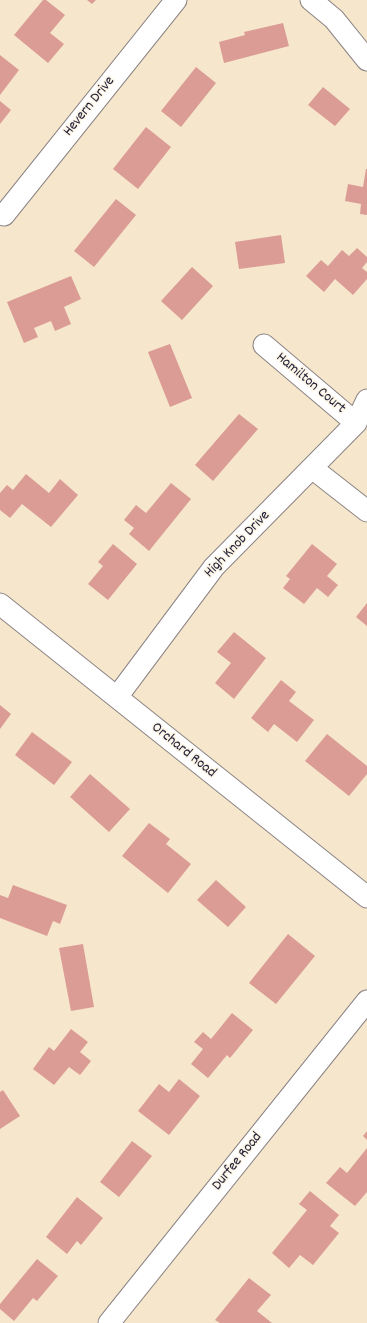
<!DOCTYPE html>
<html>
<head>
<meta charset="utf-8">
<style>
  body { margin:0 }
  canvas { display:block; background:#f5e6cc }
</style>
</head>
<body>
<canvas width="367" height="1323"></canvas>
<script>
const ctx = document.querySelector('canvas').getContext('2d');
ctx.lineJoin = 'round';
function paint(path, color) {
  ctx.fillStyle = color;
  ctx.fill(path, 'evenodd');
}
function strokePath(path, color, width, dash) {
  ctx.strokeStyle = color;
  ctx.lineWidth = width;
  ctx.lineCap = dash ? 'butt' : 'round';
  ctx.setLineDash(dash || []);
  ctx.stroke(path);
}
function label(font, color, halo, rows, align = 'center') {
  ctx.font = font + ' Dekko,sans-serif';
  ctx.lineWidth = 3;
  ctx.setLineDash([]);
  ctx.textBaseline = 'middle';
  ctx.strokeStyle = halo;
  ctx.fillStyle = color;
  for (const [text, x, y, turn = 0] of rows) {
    ctx.save();
    ctx.translate(x, y);
    ctx.rotate((+turn || 0) * Math.PI / 180);
    ctx.textAlign = isNaN(turn) ? turn : align;
    if (halo) ctx.strokeText(text, 0, 0);
    ctx.fillText(text, 0, 0);
    ctx.restore();
  }
}
paint(new Path2D(`
  M43 0H46L65 15 50 33 64 44 48 63 14 35Z
  M87 0H96L92 4Z
  M283 23 289 46 224 63 219 42 245 35 244 32Z
  M0 55 19 70 0 95Z
  M196 67 216 83 181 127 161 111Z
  M323 87 350 109 335 126 308 105Z
  M0 101 11 110 0 124Z
  M146 127 171 147 138 189 113 169Z
  M366 169H367V215L360 214 361 204 345 201 348 184 363 187Z
  M116 199 136 215 94 267 74 251Z
  M281 235 285 263 239 269 235 242Z
  M357 248 367 257V262L362 268 367 272V279L353 295 335 279 324 292 306 276 321 260 328 266 342 250 349 256Z
  M192 267 213 286 182 320 161 301Z
  M71 276 81 299 64 307 71 324 55 331 51 321 34 328 38 337 24 343 7 302Z
  M170 344 192 398 170 407 148 352Z
  M239 414 258 429 213 481 195 465Z
  M26 474 49 493 60 479 78 495 51 527 22 504 10 518 0 510V493L7 485 13 490Z
  M171 483 191 499 149 551 129 534 134 528 124 520 136 505 146 513Z
  M113 544 137 564 108 600 88 584 103 566 98 562Z
  M312 544 337 564 327 576 338 585 328 597 317 588 304 604 283 588 290 579 286 576Z
  M367 603V626L356 617Z
  M234 632 266 658 234 699 215 683 231 663 217 652Z
  M281 680 296 692 289 701 314 720 297 742 274 724 268 732 251 718Z
  M0 705 11 714 0 729Z
  M32 732 72 762 54 785 15 755Z
  M327 734 367 766V774L349 796 305 761Z
  M90 774 130 809 109 832 70 797Z
  M149 823 170 839 166 844 191 864 168 893 122 856Z
  M216 880 246 907 228 927 197 900Z
  M13 885 67 905 60 924 53 921 47 936 0 918V895L8 898Z
  M288 934 315 956 276 1004 249 983Z
  M83 944 94 1007 71 1011 59 948Z
  M232 1013 253 1030 230 1058 227 1055 208 1078 191 1064 203 1049 194 1042 203 1032 211 1039Z
  M71 1029 88 1042 80 1052 91 1061 80 1075 69 1067 54 1085 33 1069 49 1047 54 1051Z
  M179 1079 200 1096 169 1135 138 1111 159 1084 169 1092Z
  M3 1090 20 1116 0 1129V1092Z
  M367 1131V1140L363 1136Z
  M132 1141 152 1156 119 1197 100 1182Z
  M367 1148V1192L355 1206 326 1183 340 1167 347 1173Z
  M310 1191 339 1215 330 1226 339 1233 313 1265 300 1255 289 1268 272 1253 307 1210 299 1204Z
  M77 1197 103 1218 81 1245 77 1241 67 1254 46 1237Z
  M37 1259 58 1276 37 1301 33 1298 14 1321 0 1309V1304Z
  M249 1278 271 1295 257 1311 272 1323H220L215 1320Z`), '#dc9c96');
const minor = new Path2D(`
  M311 0 334 19 367 60
  M4 215 176 0
  M264 345 356 423
  M312 468 367 511
  M0 604 367 897
  M117 697 214 567 356 423 367 400
  M109 1323 367 1001`);
strokePath(minor, '#8c8484', 23);
strokePath(minor, '#fff', 21);
label('15px', '#22223b', '#fcf5e5', [
  ["Hevern Drive",90,107,-51],
  ["Hamilton Court",310,384,40],
  ["High Knob Drive",238,545,-46],
  ["Orchard Road",183,751,39],
  ["Durfee Road",238,1162,-51]
]);
</script>
</body>
</html>
